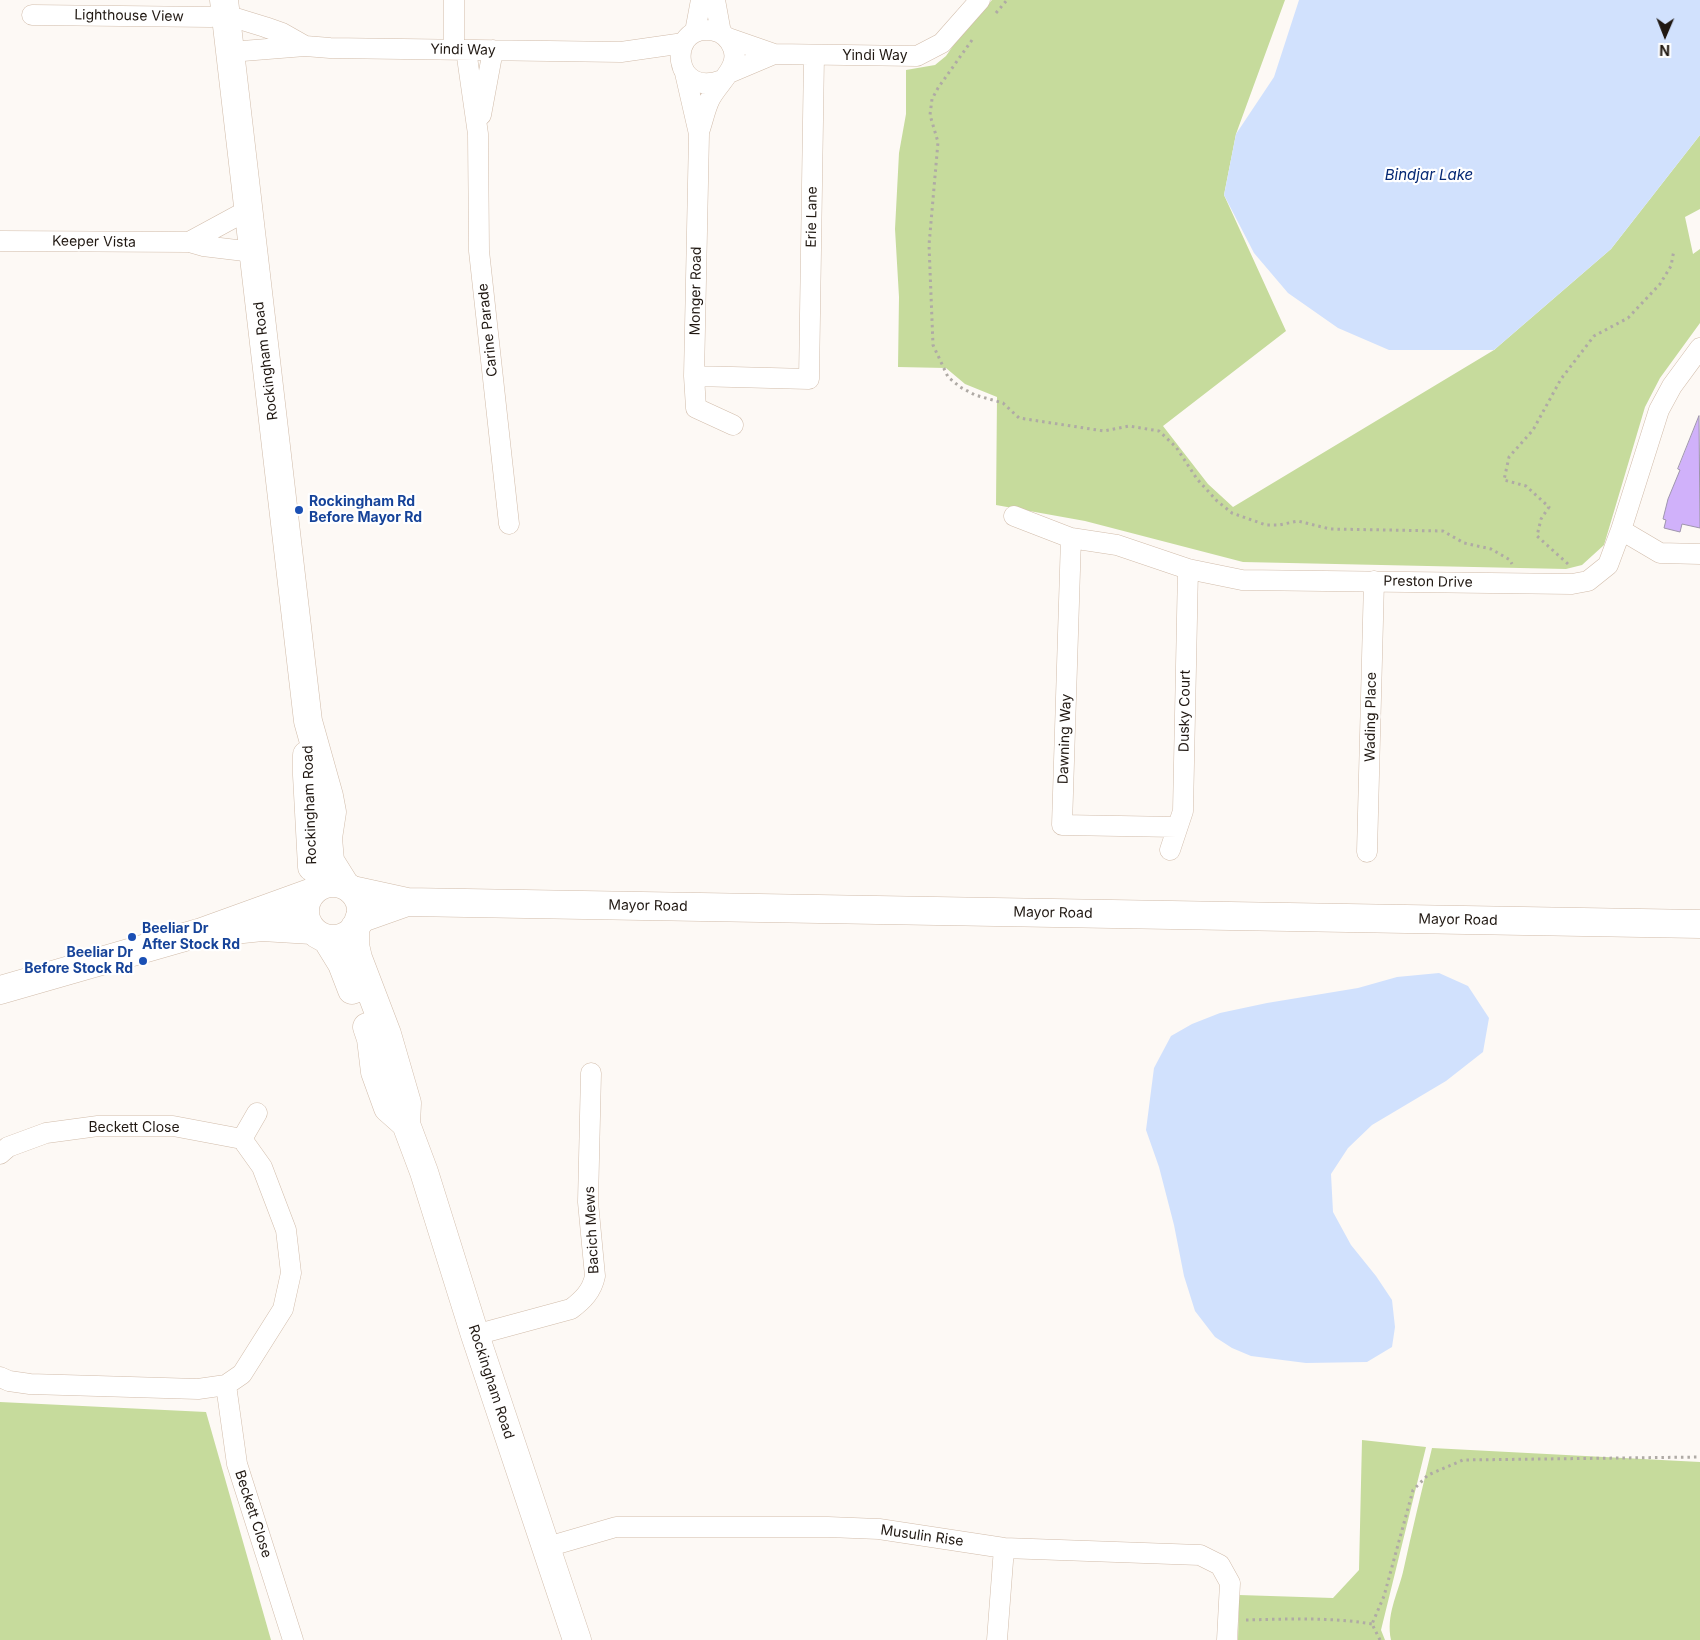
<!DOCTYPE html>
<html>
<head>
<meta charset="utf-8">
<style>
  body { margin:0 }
  #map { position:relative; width:1700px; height:1640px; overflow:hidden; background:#fdf9f5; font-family:Inter,sans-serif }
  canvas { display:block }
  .north { position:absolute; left:1640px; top:10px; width:50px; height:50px; -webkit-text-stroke:4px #fff; paint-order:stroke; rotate:181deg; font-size:14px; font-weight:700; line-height:20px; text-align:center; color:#201812 }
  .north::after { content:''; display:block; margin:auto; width:18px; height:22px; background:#201812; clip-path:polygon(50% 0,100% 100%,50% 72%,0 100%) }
</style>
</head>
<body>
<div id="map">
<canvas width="1700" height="1640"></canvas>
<div class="north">N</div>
</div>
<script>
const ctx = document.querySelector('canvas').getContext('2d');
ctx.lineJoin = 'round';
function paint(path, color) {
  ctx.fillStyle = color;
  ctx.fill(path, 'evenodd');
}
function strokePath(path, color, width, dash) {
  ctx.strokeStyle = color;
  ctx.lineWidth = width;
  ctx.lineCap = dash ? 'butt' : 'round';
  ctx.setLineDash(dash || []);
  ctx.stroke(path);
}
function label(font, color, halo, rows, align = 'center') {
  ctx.font = font + ' Inter,sans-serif';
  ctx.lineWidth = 4.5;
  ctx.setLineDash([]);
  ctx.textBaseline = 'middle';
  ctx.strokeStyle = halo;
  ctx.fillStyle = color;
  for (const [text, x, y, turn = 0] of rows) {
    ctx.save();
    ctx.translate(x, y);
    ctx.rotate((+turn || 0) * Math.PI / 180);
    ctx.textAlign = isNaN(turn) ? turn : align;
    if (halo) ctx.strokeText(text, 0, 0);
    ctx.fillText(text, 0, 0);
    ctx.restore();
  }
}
paint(new Path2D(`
  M992 0H1285L1236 134 1224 195 1286 331 1163 426 1208 484 1233 507 1494 350 1611 249 1700 135V209L1685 217 1693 254 1700 249V323L1660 378 1645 407 1604 545 1582 565 1566 569 1243 562 1085 521 996 505 997 397 965 384 946 368 898 367 899 297 895 229 899 153 906 114V70L935 65 946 56 955 43Z
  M0 1402 206 1412 271 1640H0Z
  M1362 1440 1426 1447 1381 1630 1385 1640H1238L1239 1595 1333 1598 1359 1570Z
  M1432 1448 1700 1462V1640H1391C1386 1615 1397 1596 1403 1572 1412 1531 1422 1489 1432 1448Z`), '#c6db9c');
paint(new Path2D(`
  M1299 0H1700V135L1611 249 1494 350H1389L1338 328 1288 293 1254 253 1224 195 1236 134 1274 77Z
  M1439 973 1468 986 1489 1018 1483 1052 1446 1081 1372 1125 1348 1148 1331 1174 1333 1212 1351 1245 1376 1276 1392 1300 1395 1327 1392 1347 1367 1362 1306 1363 1251 1356 1232 1348 1215 1337 1195 1311 1184 1276 1174 1225 1159 1167 1146 1130 1154 1068 1171 1036 1192 1024 1220 1013 1267 1003 1358 988 1397 977Z`), '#d1e1fd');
const building = new Path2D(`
  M1699 416 1700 528 1682 524 1680 532 1664 528 1666 520 1663 519 1668 499 1680 470 1678 469Z`);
paint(building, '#d0b1fa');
strokePath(building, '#9e95ac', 1);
const street = new Path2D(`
  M715 0 721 33
  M32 15 210 17 226 15 265 27 282 33 305 46
  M695 32 701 0
  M728 38 774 54 917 56 942 43 980 0
  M454 49V0
  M466 50 478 134 479 251 509 524
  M230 52 305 46 330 48 621 52 684 43
  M685 73 699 134 694 376 696 408 733 425
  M729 73 774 54
  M481 115 493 50
  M699 132C703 121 705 109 710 99 719 81 745 64 730 42 725 34 717 30 707 30 667 29 673 99 722 80
  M0 241 189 242 203 246 253 252
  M189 242 248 210
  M694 376 809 379 814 56
  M1014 516 1071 538 1117 545 1188 569 1242 580 1572 584 1588 581 1608 565 1621 530 1659 410 1672 386 1700 348
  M1621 530 1660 553 1700 554
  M1071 538 1062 825 1177 827
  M1170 850 1183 811 1188 569
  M1367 852 1374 581
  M242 1139 257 1113
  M0 1154 8 1147 46 1133 98 1126H173L242 1139 262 1167 286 1230 291 1273 283 1309 242 1374 226 1385 198 1389 30 1384 9 1381 0 1377
  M475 1335 571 1309C583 1300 592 1291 595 1276L588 1202 591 1073
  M226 1385 237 1464 293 1640
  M547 1547 616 1527H828L879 1529 1004 1548 1200 1555 1220 1565 1230 1583 1227 1640
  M997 1640 1004 1548`);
const secondary = new Path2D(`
  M352 890 407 902 1700 924
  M359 919 407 902`);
const primary = new Path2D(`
  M224 0 308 721 329 796 332 812 328 838 330 861 345 885
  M307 755V775L312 867
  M305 911a28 28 0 1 1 56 0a28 28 0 1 1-56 0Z
  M355 927V945L358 958 387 1034 407 1103 406 1124 424 1172 475 1335 577 1640
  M233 930 262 927 312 930
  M326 938 342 964 352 990
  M0 990 202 932 310 893
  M367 1027 371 1039 375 1072 388 1108 406 1124`);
strokePath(street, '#d1bcaa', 21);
strokePath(secondary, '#d1bcaa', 29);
strokePath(primary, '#d1bcaa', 29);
strokePath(new Path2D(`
  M996 13 1007 0
  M972 40 938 88 932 99 930 115 938 142 929 245 933 345 948 377 960 387 975 395 1003 403 1019 418 1104 431 1129 426 1159 431 1176 447 1197 479 1217 501 1232 513 1266 525H1279L1298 521 1330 529 1443 531 1464 543 1491 549 1510 560 1512 564
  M1568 564 1537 536 1541 519 1549 507 1526 486 1504 480 1509 457 1533 430 1561 379 1594 336 1628 318 1660 284 1671 266 1674 250
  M1246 1620C1288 1619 1330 1617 1372 1624
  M1380 1640 1372 1624 1384 1596 1413 1490 1428 1475 1463 1460 1700 1457`), '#afaaa5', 3, [2.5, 4]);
strokePath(street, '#fff', 20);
strokePath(secondary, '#fff', 28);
strokePath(primary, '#fff', 28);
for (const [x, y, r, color] of [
  [299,510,5,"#1a4fb4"],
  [132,937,5,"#1a4fb4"],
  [143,961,5,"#1a4fb4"]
]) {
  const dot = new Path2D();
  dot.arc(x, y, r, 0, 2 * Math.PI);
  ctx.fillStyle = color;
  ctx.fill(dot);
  strokePath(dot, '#fff', 2);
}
label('14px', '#201812', '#fff', [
  ["Lighthouse View",129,16,1],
  ["Yindi Way",463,50,1],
  ["Yindi Way",875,56],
  ["Erie Lane",812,217,-89],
  ["Keeper Vista",94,242,1],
  ["Monger Road",696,291,-89],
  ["Carine Parade",488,330,-96],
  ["Rockingham Road",266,361,-97],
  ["Preston Drive",1428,582,1],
  ["Dusky Court",1185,711,-89],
  ["Wading Place",1371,717,-89],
  ["Dawning Way",1065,739,-88],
  ["Rockingham Road",310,805,-92],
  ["Mayor Road",648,906,1],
  ["Mayor Road",1053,913,1],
  ["Mayor Road",1458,920,1],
  ["Beckett Close",134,1128],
  ["Bacich Mews",592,1230,-93],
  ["Rockingham Road",491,1382,72],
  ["Beckett Close",253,1514,72],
  ["Musulin Rise",922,1536,8]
]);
label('bold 14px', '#164399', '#fff', [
  ["Rockingham Rd",309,502],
  ["Before Mayor Rd",309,518],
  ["Beeliar Dr",142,929],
  ["After Stock Rd",142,945],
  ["Beeliar Dr",133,953,"right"],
  ["Before Stock Rd",133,969,"right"]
], 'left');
label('italic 15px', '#052874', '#fff', [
  ["Bindjar Lake",1429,175]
]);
</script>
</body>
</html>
